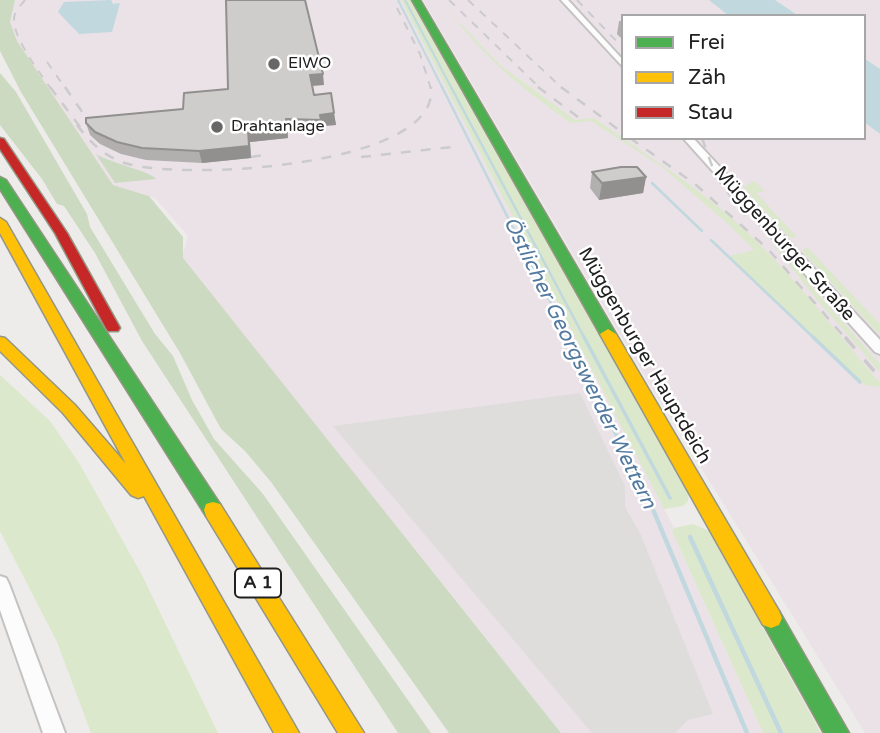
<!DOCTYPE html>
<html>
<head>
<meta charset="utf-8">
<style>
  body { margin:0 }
  #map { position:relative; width:880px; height:733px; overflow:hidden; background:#eeecea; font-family:"Varela Round",sans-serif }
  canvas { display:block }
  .legend { position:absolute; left:621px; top:14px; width:245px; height:126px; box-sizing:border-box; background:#fff; border:2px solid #a6a6a6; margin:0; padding:9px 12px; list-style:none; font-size:21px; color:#202020 }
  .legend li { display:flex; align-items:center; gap:14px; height:35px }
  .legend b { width:35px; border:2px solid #a6a6a6 }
</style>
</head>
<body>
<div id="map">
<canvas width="880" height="733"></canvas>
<ul class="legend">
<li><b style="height:9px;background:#4caf50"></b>Frei</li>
<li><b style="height:9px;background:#ffc107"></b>Zäh</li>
<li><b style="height:9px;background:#c62828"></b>Stau</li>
</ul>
</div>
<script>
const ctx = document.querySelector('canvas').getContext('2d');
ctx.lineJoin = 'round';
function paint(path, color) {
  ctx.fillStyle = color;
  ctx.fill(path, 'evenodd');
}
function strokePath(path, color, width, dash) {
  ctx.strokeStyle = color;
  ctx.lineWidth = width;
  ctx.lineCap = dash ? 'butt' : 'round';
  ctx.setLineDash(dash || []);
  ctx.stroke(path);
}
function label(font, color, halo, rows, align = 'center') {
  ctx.font = font + ' "Varela Round",sans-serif';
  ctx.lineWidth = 5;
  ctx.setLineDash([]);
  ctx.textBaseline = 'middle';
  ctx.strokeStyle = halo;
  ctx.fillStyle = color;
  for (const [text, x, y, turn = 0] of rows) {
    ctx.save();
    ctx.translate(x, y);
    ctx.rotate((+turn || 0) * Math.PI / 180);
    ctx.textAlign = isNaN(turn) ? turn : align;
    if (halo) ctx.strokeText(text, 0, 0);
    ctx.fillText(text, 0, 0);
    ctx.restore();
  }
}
paint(new Path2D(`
  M15 0H401L674 528 672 531 763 733H561L182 258 188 236 155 198 113 185 17 41 10 22Z
  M423 0H709L729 16H623V138H864V122L880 134V733H865L650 385Z
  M775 0H880V69L864 58V16H799Z`), '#ebe2e8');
paint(new Path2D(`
  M401 0H413L689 494 688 501 683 506 664 509Z
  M442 0 457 20 500 65 575 120 594 118C642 152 694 184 737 223 790 270 834 330 880 383V387L865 385 729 256 754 250 728 224 662 167 591 121 571 123C521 88 476 52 442 0Z
  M754 181 765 191 756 193 797 237 790 238 743 187Z
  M770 241 808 278 810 285 880 364V372L818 301Z
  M807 247 880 324V335L802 251Z
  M0 375 50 421 79 463 142 575 218 733H91L57 642 0 531Z
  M693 524 709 531 821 733H763L672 531 674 528Z`), '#dbe8cc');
paint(new Path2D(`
  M0 0H15L10 22 17 41 113 185 149 196 183 237V258L561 733H449L271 482 245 451 221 429 180 353 21 92 0 51Z
  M0 73 16 92 87 214 90 227 155 334 173 356 192 400 214 439 263 494 431 733H398L142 341 95 253 64 206 57 204 42 179 0 125Z
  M96 154C110 163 150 171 156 179L115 183Z`), '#cbdac1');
paint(new Path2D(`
  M580 393 625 486V507L641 535 713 714 688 720 675 733H592L333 426Z`), '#dedddc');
paint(new Path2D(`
  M111 0 113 4 120 3 112 32 79 34 58 12 64 2Z
  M709 0H775L799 16H729Z
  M864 58 880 69V134L864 122Z`), '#c0d8de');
strokePath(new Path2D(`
  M398 0 443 89
  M405 0 452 89`), '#c0d8de', 2);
strokePath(new Path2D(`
  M442 87 569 339
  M451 87 585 339
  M652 183 702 231
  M711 240 815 339`), '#c0d8de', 2.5);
strokePath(new Path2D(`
  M568 337 655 514
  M584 337 670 498
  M813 337 860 382`), '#c0d8de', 3.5);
strokePath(new Path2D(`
  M654 512 747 733
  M690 537 781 733`), '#c0d8de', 4.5);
const street = new Path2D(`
  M561 0H568L623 60V67Z
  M683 138H693L880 340V354L875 352Z
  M0 576 6 578 9 584 65 733H43L0 610Z`);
const fast = new Path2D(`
  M412 0H420L616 334 613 338H603L600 334Z
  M0 177 6 180 220 504 222 510 220 516 213 518 206 516 0 189Z
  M771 608 779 611 849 733H824L760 618 763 611Z`);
const slow = new Path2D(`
  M0 218 6 222 299 733H274L144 496 138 498 131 495 63 413 0 351V337L5 338 75 405 126 464 0 233Z
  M608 329 616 334 779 611 782 618 779 625 771 628 763 625 600 334Z
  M213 502 220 504 364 733H338L206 516 204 510 206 504Z`);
const jam = new Path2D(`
  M0 138 4 139 67 233 120 328 118 331H108L106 328 55 233 0 149Z`);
strokePath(street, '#c4c3c2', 4);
strokePath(fast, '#959683', 3);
strokePath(slow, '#959683', 3);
strokePath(jam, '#959683', 3);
paint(street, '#fcfcfc');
paint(fast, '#4caf50');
paint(slow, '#ffc107');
paint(jam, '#c62828');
strokePath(new Path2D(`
  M25 0C20 6 14 12 14 19 13 38 40 73 51 89
  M449 0 541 89
  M468 0 563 89
  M577 0 623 48
  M397 8 420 54 431 89
  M47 62 66 89`), '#cbcbcb', 2, [8, 8]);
strokePath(new Path2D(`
  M50 87 84 132
  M65 87 91 125
  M538 87 578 117
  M561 87 623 133
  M77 125C89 141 103 155 122 162 174 182 441 168 431 87
  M630 138 695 184 768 249 846 339
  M702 138 716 177 748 219
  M251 157 270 154
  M361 157 452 147`), '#cbcbcb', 2.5, [10, 10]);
strokePath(new Path2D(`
  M845 337 880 378`), '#cbcbcb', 3.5, [15, 15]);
paint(new Path2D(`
  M619 21H623V40L617 34Z
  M324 85 312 86 314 95 334 113 336 125 322 126V131H288V138L250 142 251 158 202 163 146 160 121 154 100 144 90 135 86 123 183 109 184 93Z
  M592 172 646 177 643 193 599 200 590 188Z`), '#b2b0af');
paint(new Path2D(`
  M323 74 324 85 311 86 310 75Z
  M334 113 336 125 322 126 320 115Z
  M286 119 288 138 250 142 251 158 202 163 199 151 248 130Z
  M646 177 643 193 599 200 602 183Z`), '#91908e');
const building = new Path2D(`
  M226 0H305L323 74 310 75 314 95 331 93 334 113 320 115 321 120 286 119V126L248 130 249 146 199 151 142 148 117 142 95 132 86 123V118L183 109 184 93 228 89Z
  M621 167H637L646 177 602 183 592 172Z`);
paint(building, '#cfcdcb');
strokePath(building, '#91908e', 2);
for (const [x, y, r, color] of [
  [274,64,7,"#686767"],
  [217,127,7,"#686767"]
]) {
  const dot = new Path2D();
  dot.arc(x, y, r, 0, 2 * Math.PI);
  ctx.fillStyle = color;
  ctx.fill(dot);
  strokePath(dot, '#fff', 2.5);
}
label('16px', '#202020', '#fff', [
  ["ElWO",288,64],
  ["Drahtanlage",231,127]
], 'left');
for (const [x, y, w] of [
  [258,583,46]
]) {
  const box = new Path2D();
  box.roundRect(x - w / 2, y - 14.5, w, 29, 5);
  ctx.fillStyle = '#fff';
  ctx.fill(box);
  strokePath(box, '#202020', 2);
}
label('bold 18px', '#202020', null, [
  ["A 1",258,583]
]);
label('19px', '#202020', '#fff', [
  ["Müggenburger Straße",784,244,48],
  ["Müggenburger Hauptdeich",644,356,60]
]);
label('italic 21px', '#527aa0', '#fff', [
  ["Östlicher Georgswerder Wettern",579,363,64]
]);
</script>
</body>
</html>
